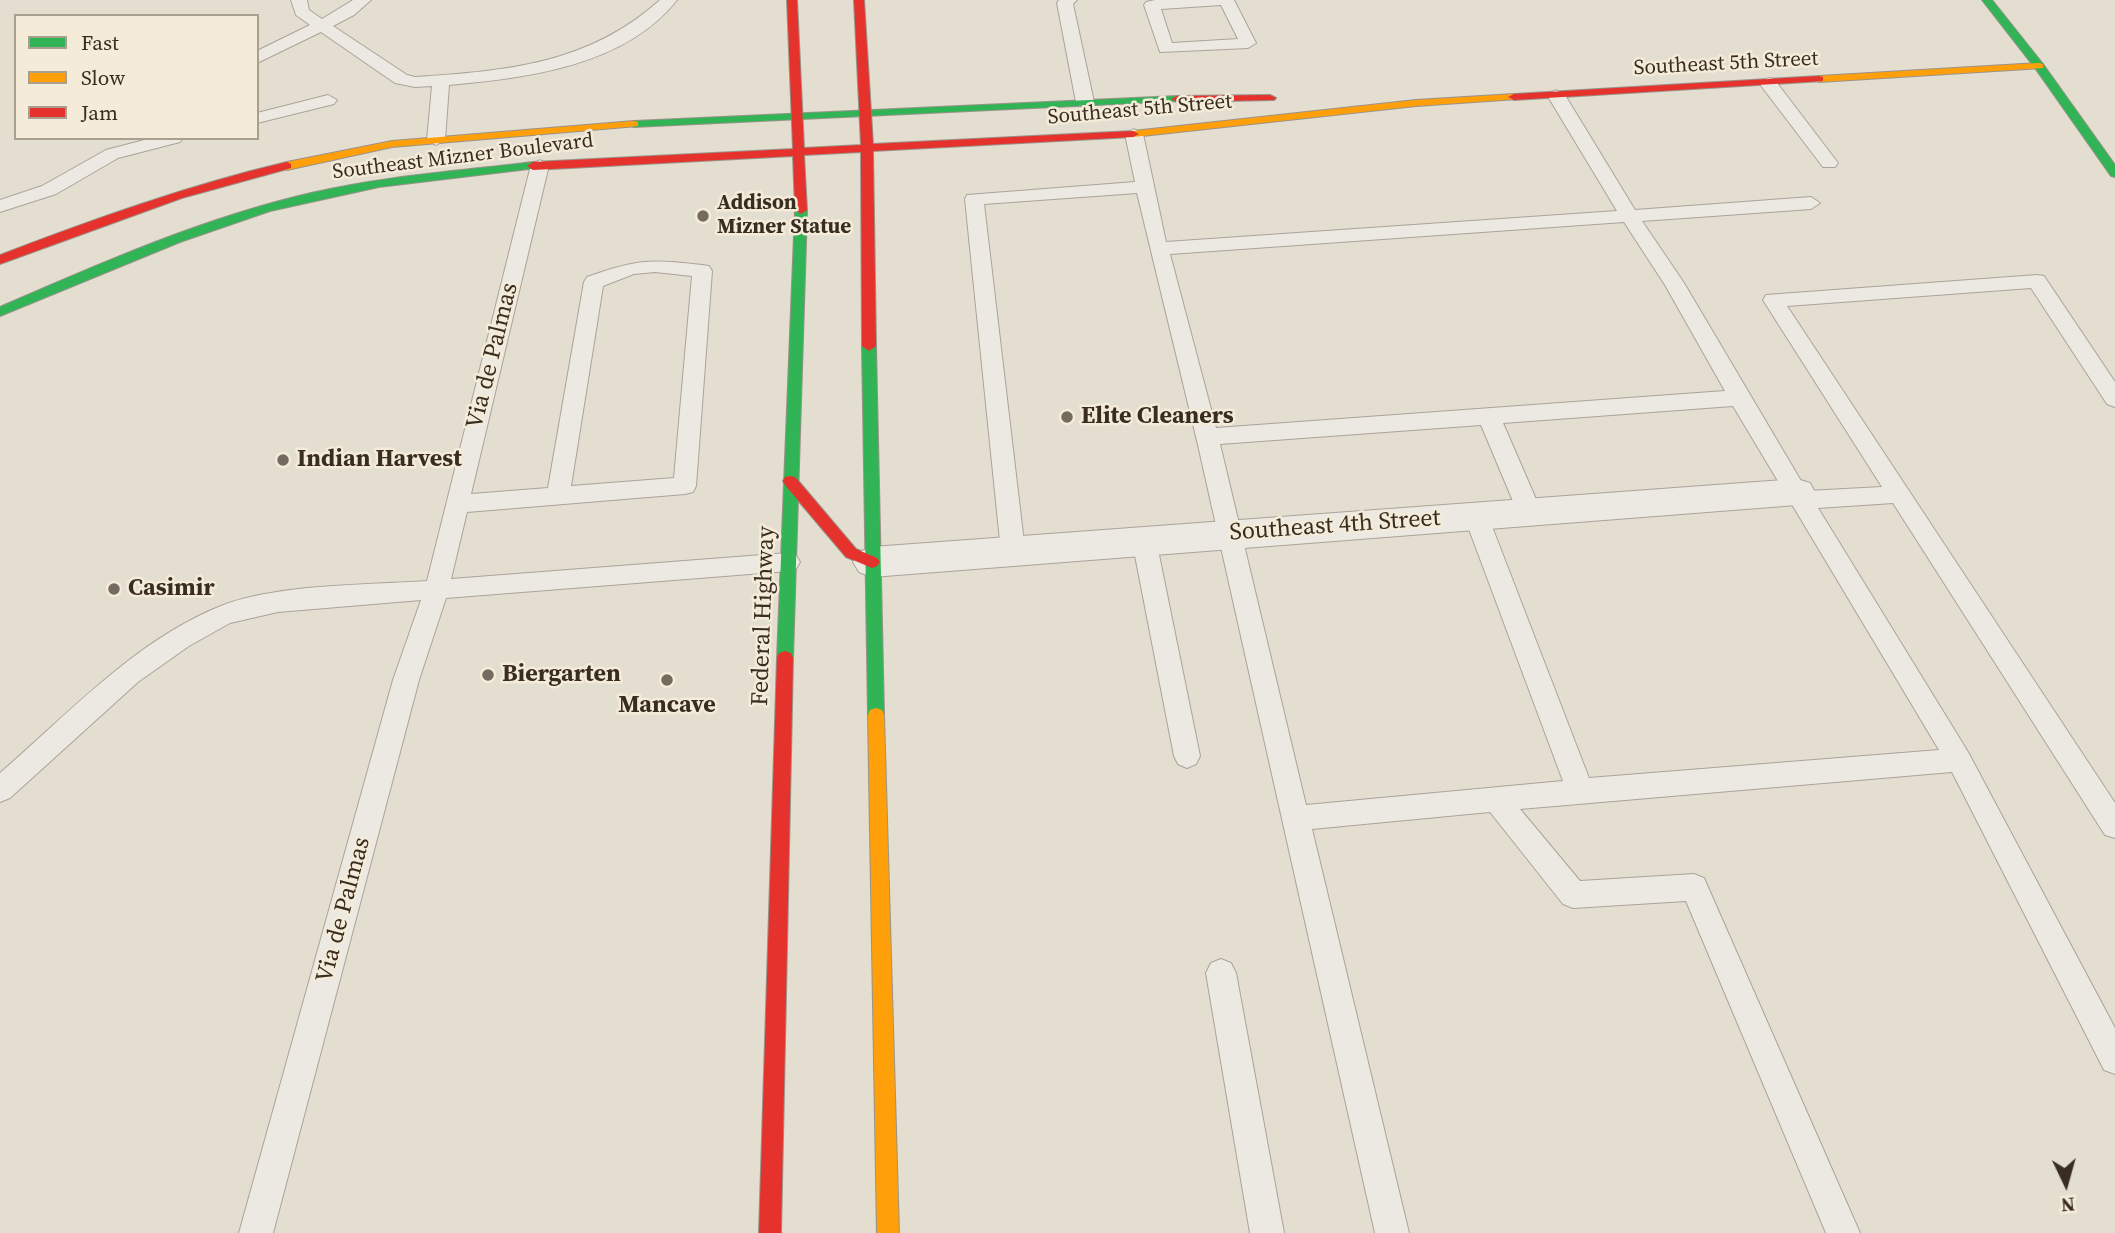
<!DOCTYPE html>
<html>
<head>
<meta charset="utf-8">
<style>
  body { margin:0 }
  #map { position:relative; width:2115px; height:1233px; overflow:hidden; background:#e4ded1; font-family:"Source Serif 4",serif }
  canvas { display:block }
  .legend { position:absolute; left:14px; top:14px; width:245px; height:126px; box-sizing:border-box; background:#f4ebd8; border:2px solid #a99f8f; margin:0; padding:9px 12px; list-style:none; font-size:21px; color:#392c21 }
  .legend li { display:flex; align-items:center; gap:14px; height:35px }
  .legend b { width:35px; border:2px solid #a99f8f }
  .north { position:absolute; left:2031px; top:1149px; width:70px; height:70px; -webkit-text-stroke:5px #f4ebd8; paint-order:stroke; rotate:175deg; font-size:19px; font-weight:700; line-height:28px; text-align:center; color:#392c21 }
  .north::after { content:''; display:block; margin:auto; width:24px; height:32px; background:#392c21; clip-path:polygon(50% 0,100% 100%,50% 72%,0 100%) }
</style>
</head>
<body>
<div id="map">
<canvas width="2115" height="1233"></canvas>
<ul class="legend">
<li><b style="height:9px;background:#30b455"></b>Fast</li>
<li><b style="height:9px;background:#ff9f0a"></b>Slow</li>
<li><b style="height:9px;background:#e5322d"></b>Jam</li>
</ul>
<div class="north">N</div>
</div>
<script>
const ctx = document.querySelector('canvas').getContext('2d');
ctx.lineJoin = 'round';
function strokePath(path, color, width, dash) {
  ctx.strokeStyle = color;
  ctx.lineWidth = width;
  ctx.lineCap = dash ? 'butt' : 'round';
  ctx.setLineDash(dash || []);
  ctx.stroke(path);
}
function paint(path, color) {
  ctx.fillStyle = color;
  ctx.fill(path, 'evenodd');
}
function label(font, color, halo, rows, align = 'center') {
  ctx.font = font + ' "Source Serif 4",serif';
  ctx.lineWidth = 5;
  ctx.setLineDash([]);
  ctx.textBaseline = 'middle';
  ctx.strokeStyle = halo;
  ctx.fillStyle = color;
  for (const [text, x, y, turn = 0] of rows) {
    ctx.save();
    ctx.translate(x, y);
    ctx.rotate((+turn || 0) * Math.PI / 180);
    ctx.textAlign = isNaN(turn) ? turn : align;
    if (halo) ctx.strokeText(text, 0, 0);
    ctx.fillText(text, 0, 0);
    ctx.restore();
  }
}
const lane = new Path2D(`
  M291 0H307L309 10 322 19 353 0H371L354 15 333 26 407 75 415 77C507 71 589 64 660 0H677C625 66 527 78 449 85L445 140 436 145 427 140 432 86 415 87 395 83 321 32 257 63V51L310 25 296 15Z
  M1059 0H1077L1073 4 1094 102 1091 106H1079L1076 102 1057 3Z
  M1155 0H1234L1256 43 1248 48 1160 52 1144 5 1146 2ZM1221 5 1238 39 1172 43 1161 9Z
  M1768 78 1774 79 1835 159 1838 163 1835 167H1823L1759 83Z
  M1556 90 1565 95 1635 210 1811 197 1820 203 1811 209 1642 221 1684 283 1807 491 1882 487 1763 300 1766 295 2037 275 2044 276 2115 382V407L2107 404 2031 288 1787 306 2115 803V838L2105 835 1893 503 1818 508 1968 752 2115 1028V1074L2104 1070 1952 772 1520 809 1580 881 1694 874 1704 878 1860 1233H1826L1686 901 1573 908 1563 904 1490 812 1312 829 1409 1233H1375L1198 445 1137 193 984 204 1025 551 1021 557 1013 560 1005 557 1001 551 965 199 967 195 1135 182 1125 134 1134 129 1143 134 1166 242 1617 211 1547 95ZM1624 222 1665 285 1725 391 1216 428 1170 254ZM1733 406 1939 750 1589 778 1488 516 1484 510 1476 507 1468 510 1464 516 1563 781 1306 805 1220 444 1481 425 1518 513 1522 519 1530 522 1538 519 1542 513 1503 423Z
  M328 95 337 100 334 104 257 123V113Z
  M152 138H183L180 142 118 158 56 194 0 212V200L42 186 106 150Z
  M540 160 549 165 471 494 548 488 584 282 587 277C637 259 650 259 702 265L709 266 712 271 696 486 693 492 685 494 467 512 451 579 788 553 796 555 800 562 796 569 788 571 446 598 419 680 273 1233H239L393 680 421 600 278 612 230 623 189 646 138 682 10 798 0 802V773C67 715 133 643 216 608 270 584 366 585 427 581L531 165ZM655 272 692 276 674 478 571 486 603 286 634 274Z
  M1144 531 1152 534 1156 540 1200 756 1196 764 1187 768 1178 764 1174 756 1132 540 1136 534Z
  M1221 959 1231 963 1236 973 1284 1233H1250L1206 973 1211 963Z`);
const street = new Path2D(`
  M1797 479 1810 483 1815 492 1810 501 1797 505 872 577 859 572 853 562 859 552 872 547Z`);
const fast = new Path2D(`
  M1982 0H1992L2043 64 2115 165V177L2111 176 2035 68Z
  M1177 96 1183 99 1181 101 634 127 628 124 634 121Z
  M533 162 539 166 537 168 379 187 270 211 180 242 0 316V307C101 263 203 218 311 193 384 176 459 171 533 162Z
  M801 206 807 210 793 658 791 663H779L777 658 795 210Z
  M869 341 876 346 884 715 882 720 876 722 870 720 868 715 862 346Z`);
const slow = new Path2D(`
  M2039 63 2043 64V68L1819 82 1814 79 1819 76Z
  M1514 94 1520 97 1518 99 1416 106 1133 137 1127 134 1133 131 1416 100Z
  M634 121 638 122V126L392 147 287 170 281 166 287 162 392 141Z
  M876 708 882 710 884 715 899 1233H877L868 715 870 710Z`);
const jam = new Path2D(`
  M787 0H797L804 148 861 145 854 0H864L873 144 1133 131 1139 134 1133 137 873 151 876 346 869 351 862 346 861 152 804 155 807 210 801 214 795 210 793 156 533 170 527 166 533 162 793 149Z
  M1819 76 1823 77V81L1514 100 1508 97 1514 94Z
  M1270 95 1276 98 1274 100 1177 102 1171 99 1177 96Z
  M287 162 291 164V168L182 198 0 264V255C94 219 189 185 287 162Z
  M790 476 795 477 856 549 877 558 880 562 877 566 872 568 846 557 785 485 783 481 785 477Z
  M785 651 791 653 793 658 781 1233H759L777 658 779 653Z`);
strokePath(lane, '#aaa399', 2);
strokePath(street, '#aaa399', 2);
strokePath(fast, '#9a938a', 2);
strokePath(slow, '#9a938a', 2);
strokePath(jam, '#9a938a', 2);
paint(lane, '#ece9e2');
paint(street, '#ece9e2');
paint(fast, '#30b455');
paint(slow, '#ff9f0a');
paint(jam, '#e5322d');
for (const [x, y, r, color] of [
  [703,216,7,"#756a5f"],
  [1067,417,7,"#756a5f"],
  [283,460,7,"#756a5f"],
  [114,589,7,"#756a5f"],
  [488,675,7,"#756a5f"],
  [667,680,7,"#756a5f"]
]) {
  const dot = new Path2D();
  dot.arc(x, y, r, 0, 2 * Math.PI);
  ctx.fillStyle = color;
  ctx.fill(dot);
  strokePath(dot, '#f4ebd8', 2.5);
}
label('21px', '#392c21', '#f4ebd8', [
  ["Southeast 5th Street",1726,64,-3],
  ["Southeast 5th Street",1140,110,-5],
  ["Southeast Mizner Boulevard",463,157,-7]
]);
label('bold 21px', '#392c21', '#f4ebd8', [
  ["Addison",717,204],
  ["Mizner Statue",717,228]
], 'left');
label('24px', '#392c21', '#f4ebd8', [
  ["Via de Palmas",493,356,-76],
  ["Southeast 4th Street",1335,526,-4],
  ["Federal Highway",764,616,-88],
  ["Via de Palmas",344,910,-75]
]);
label('bold 24px', '#392c21', '#f4ebd8', [
  ["Elite Cleaners",1081,417],
  ["Indian Harvest",297,460],
  ["Casimir",128,589],
  ["Biergarten",502,675],
  ["Mancave",667,706,"center"]
], 'left');
</script>
</body>
</html>
